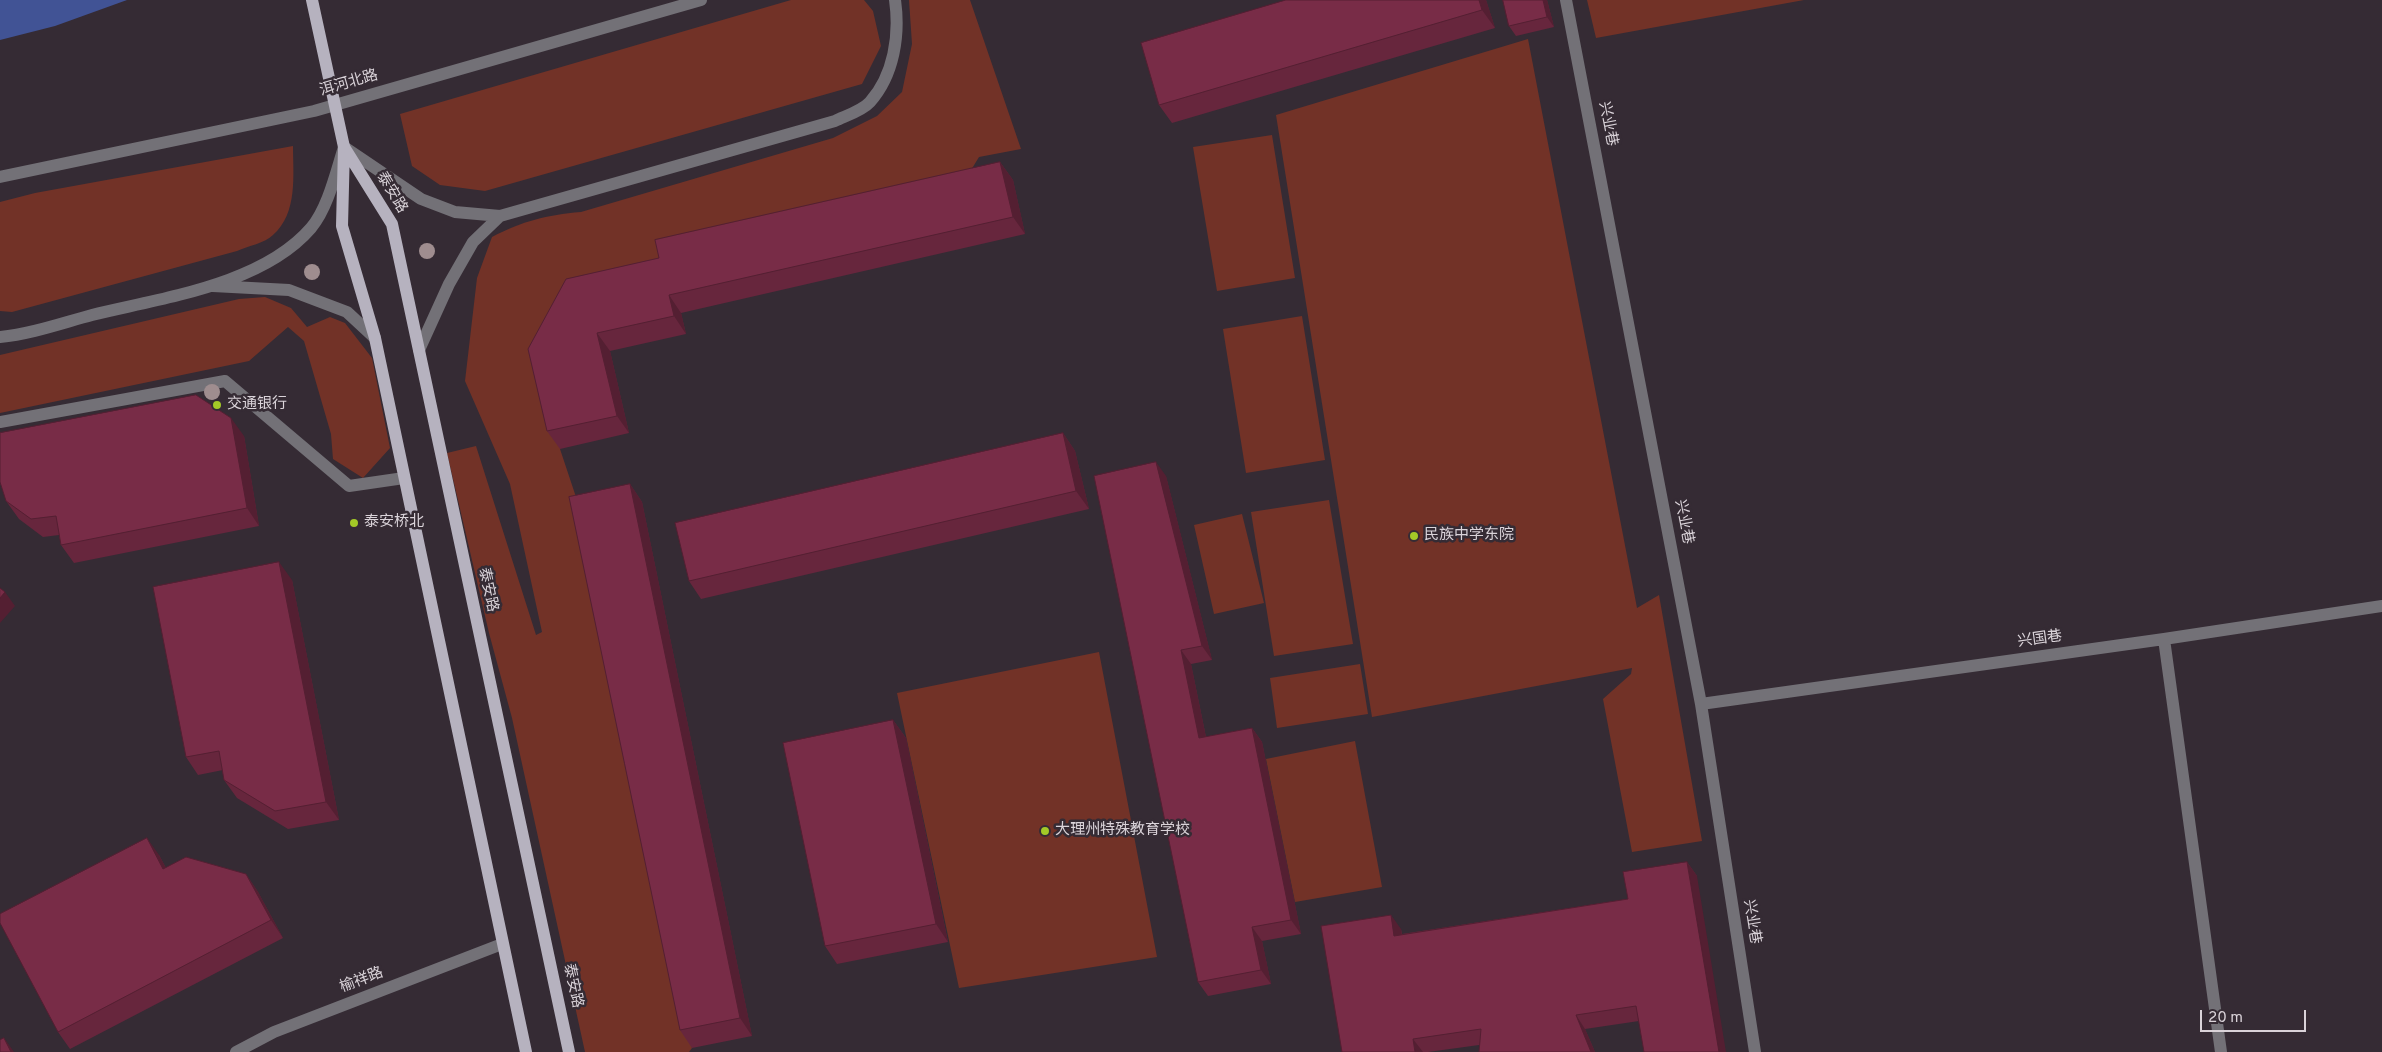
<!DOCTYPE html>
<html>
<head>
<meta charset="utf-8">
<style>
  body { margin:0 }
  #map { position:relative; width:2382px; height:1052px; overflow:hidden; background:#352b34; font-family:Overpass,sans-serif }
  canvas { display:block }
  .scale { position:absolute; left:2200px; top:1010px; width:106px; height:22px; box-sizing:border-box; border:2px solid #dad3d9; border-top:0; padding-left:6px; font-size:15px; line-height:18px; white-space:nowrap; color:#dad3d9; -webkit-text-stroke:4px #352b34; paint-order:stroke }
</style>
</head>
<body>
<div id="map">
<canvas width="2382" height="1052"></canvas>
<div class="scale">20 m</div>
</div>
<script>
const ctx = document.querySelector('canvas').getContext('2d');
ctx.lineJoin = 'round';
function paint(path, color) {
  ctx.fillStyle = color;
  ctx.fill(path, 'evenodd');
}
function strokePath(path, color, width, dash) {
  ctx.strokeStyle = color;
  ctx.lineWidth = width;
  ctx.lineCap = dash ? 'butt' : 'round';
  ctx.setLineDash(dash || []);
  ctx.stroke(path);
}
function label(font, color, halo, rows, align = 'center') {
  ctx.font = font + ' Overpass,"Noto Sans SC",sans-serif';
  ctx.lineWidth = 5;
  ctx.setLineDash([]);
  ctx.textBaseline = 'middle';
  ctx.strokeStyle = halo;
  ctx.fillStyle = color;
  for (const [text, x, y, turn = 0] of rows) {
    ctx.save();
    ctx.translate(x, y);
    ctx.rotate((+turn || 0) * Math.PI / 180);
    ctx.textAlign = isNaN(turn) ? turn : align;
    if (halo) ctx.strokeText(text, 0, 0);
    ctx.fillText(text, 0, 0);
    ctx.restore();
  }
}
paint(new Path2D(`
  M791 0H864L873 11 881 46 862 84 485 191 440 185 412 166 400 114Z
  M909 0H970L1021 149 979 157 957 193 578 297 560 449 582 515 692 1048 689 1052H585L512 718 489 633 447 453 476 446 536 635 542 632 510 484 465 381 477 278 492 237C523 221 546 215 581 212L833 138 877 116 902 92 912 44Z
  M1587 0H1804L1596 38Z
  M1528 39 1637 608 1659 595 1702 841 1632 852 1603 699 1631 674 1632 668 1372 717 1276 115Z
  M1272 135 1295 278 1217 291 1193 147Z
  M293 146C293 175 298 213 273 235 265 243 248 246 237 251L12 312 0 311V202L35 193Z
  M265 297 291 308 307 327 330 317 345 323 372 358 390 448 363 478 333 459 331 434 304 341 288 327 249 361 0 413V355L239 299Z
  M1302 316 1325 460 1246 473 1223 329Z
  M1329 500 1353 644 1274 656 1251 512Z
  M1242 514 1264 603 1214 614 1194 525Z
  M1099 652 1157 957 959 988 897 693Z
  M1360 664 1368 714 1277 728 1270 678Z
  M1355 741 1382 887 1295 902 1266 759Z`), '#723227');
paint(new Path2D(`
  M0 0H127L55 26 0 40Z`), '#415395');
strokePath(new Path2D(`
  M1566 0 1701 704 1755 1052
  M0 177 314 111 701 0
  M213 286 289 290 347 312 375 338
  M0 337C31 334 62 323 92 315 161 298 262 285 311 228 328 208 336 172 344 147L421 199 455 212 500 216 835 121C845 116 862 111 870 102 894 75 900 35 895 0
  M419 350 449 284 473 242 500 216
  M0 422 225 381 349 486 404 478
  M2164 639 2221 1052
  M1701 704 2164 639 2382 606
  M236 1052 274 1032 502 944`), '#737177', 12);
strokePath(new Path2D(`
  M344 147 392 224 569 1052
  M344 147 342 226 375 338 526 1052`), '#b6b2bf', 12);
strokePath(new Path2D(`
  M312 0 344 147`), '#b6b2bf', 12);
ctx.fillStyle = '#9f8d8f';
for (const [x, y] of [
  [427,251],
  [312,272],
  [212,392]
]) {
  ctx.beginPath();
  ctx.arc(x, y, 8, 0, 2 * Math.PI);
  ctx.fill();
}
paint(new Path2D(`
  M1286 0H1486L1495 28 1172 123 1159 105Z
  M1503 0H1547L1554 27 1516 36 1509 26Z
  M1000 162 1013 180 1025 234 681 313 686 334 610 351 629 433 560 449 547 431 528 349 659 258Z
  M1063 433 1075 451 1089 509 701 599 689 581Z
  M244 436 259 526 74 563 61 545 59 535 43 537 19 519 6 501Z
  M1166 476 1212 660 1191 664 1206 737 1252 728 1262 742 1301 934 1262 941 1271 984 1208 996 1198 982Z
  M630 484 642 502 752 1036 692 1048 680 1030Z
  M292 580 339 820 288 829 237 798 224 780 223 770 198 775 186 757Z
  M893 720 906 738 948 942 837 964 825 946Z
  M159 855 166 868 246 874 258 892 283 938 70 1049 58 1032Z
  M1687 862 1697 876 1639 1021 1585 1029 1595 1052H1479V1045L1428 1052H1342L1401 929 1402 934 1628 899Z`), '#67263d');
paint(new Path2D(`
  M1479 0H1486L1495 28 1482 10Z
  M1543 0H1547L1554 27 1547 17Z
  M1000 162 1013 180 1025 234 1013 217Z
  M669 295 681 313 686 334 674 316Z
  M597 333 610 351 629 433 617 416Z
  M231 418 244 436 259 526 247 508Z
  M1063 433 1075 451 1089 509 1076 491Z
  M1156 462 1166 476 1212 660 1202 646Z
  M630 484 642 502 752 1036 740 1018Z
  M279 562 292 580 339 820 326 802Z
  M5 592 15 606 0 623V598Z
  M1181 650 1191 664 1209 752 1199 738Z
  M893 720 906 738 948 942 936 924Z
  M1252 728 1262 742 1301 934 1291 920Z
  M147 838 159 855 176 887 163 869Z
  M1687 862 1697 876 1726 1052H1719Z
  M246 874 258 892 283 938 271 920Z
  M1391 915 1401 929 1404 950 1394 936Z
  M1252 927 1262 941 1271 984 1261 970Z
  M1576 1015 1585 1029 1595 1052H1591Z
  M4 1038 14 1052H11Z
  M1413 1039 1423 1052H1415Z`), '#541f32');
const building = new Path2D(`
  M1286 0H1479L1482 10 1159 105 1141 43Z
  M1503 0H1543L1547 17 1509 26Z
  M1000 162 1013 217 669 295 674 316 597 333 617 416 547 431 528 349 566 279 659 258 655 240Z
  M196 395 231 418 247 508 61 545 56 516 31 519 6 501 0 482V433Z
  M1063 433 1076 491 689 581 675 523Z
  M1156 462 1202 646 1181 650 1199 738 1252 728 1291 920 1252 927 1261 970 1198 982 1094 476Z
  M630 484 740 1018 680 1030 569 497Z
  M279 562 326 802 275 811 224 780 219 751 186 757 153 587Z
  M0 588 5 592 0 598Z
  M893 720 936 924 825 946 783 743Z
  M147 838 163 869 186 857 246 874 271 920 58 1032 0 923V914Z
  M1687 862 1719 1052H1644L1636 1006 1576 1015 1591 1052H1479L1481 1029 1413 1039 1415 1052H1342L1321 926 1391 915 1394 936 1628 899 1623 872Z
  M4 1038 11 1052H0V1040Z`);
paint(building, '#782c47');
strokePath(building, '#541f32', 1);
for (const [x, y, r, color] of [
  [217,405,5,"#a3c927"],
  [354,523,5,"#a3c927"],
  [1414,536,5,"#a3c927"],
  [1045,831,5,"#a3c927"]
]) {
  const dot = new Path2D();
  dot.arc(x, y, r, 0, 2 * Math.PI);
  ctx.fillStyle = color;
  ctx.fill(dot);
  strokePath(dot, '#352b34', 2);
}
label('15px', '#dad3d9', '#352b34', [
  ["洱河北路",349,84,-16],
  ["兴业巷",1607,124,79],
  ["泰安路",391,193,59],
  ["兴业巷",1683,522,79],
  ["泰安路",487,590,78],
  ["兴国巷",2040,640,-8],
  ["兴业巷",1751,922,81],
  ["榆祥路",362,981,-21],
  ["泰安路",572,986,78]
]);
label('15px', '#dad3d9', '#352b34', [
  ["交通银行",227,405],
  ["泰安桥北",364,523],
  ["民族中学东院",1424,536],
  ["大理州特殊教育学校",1055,831]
], 'left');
</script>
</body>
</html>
